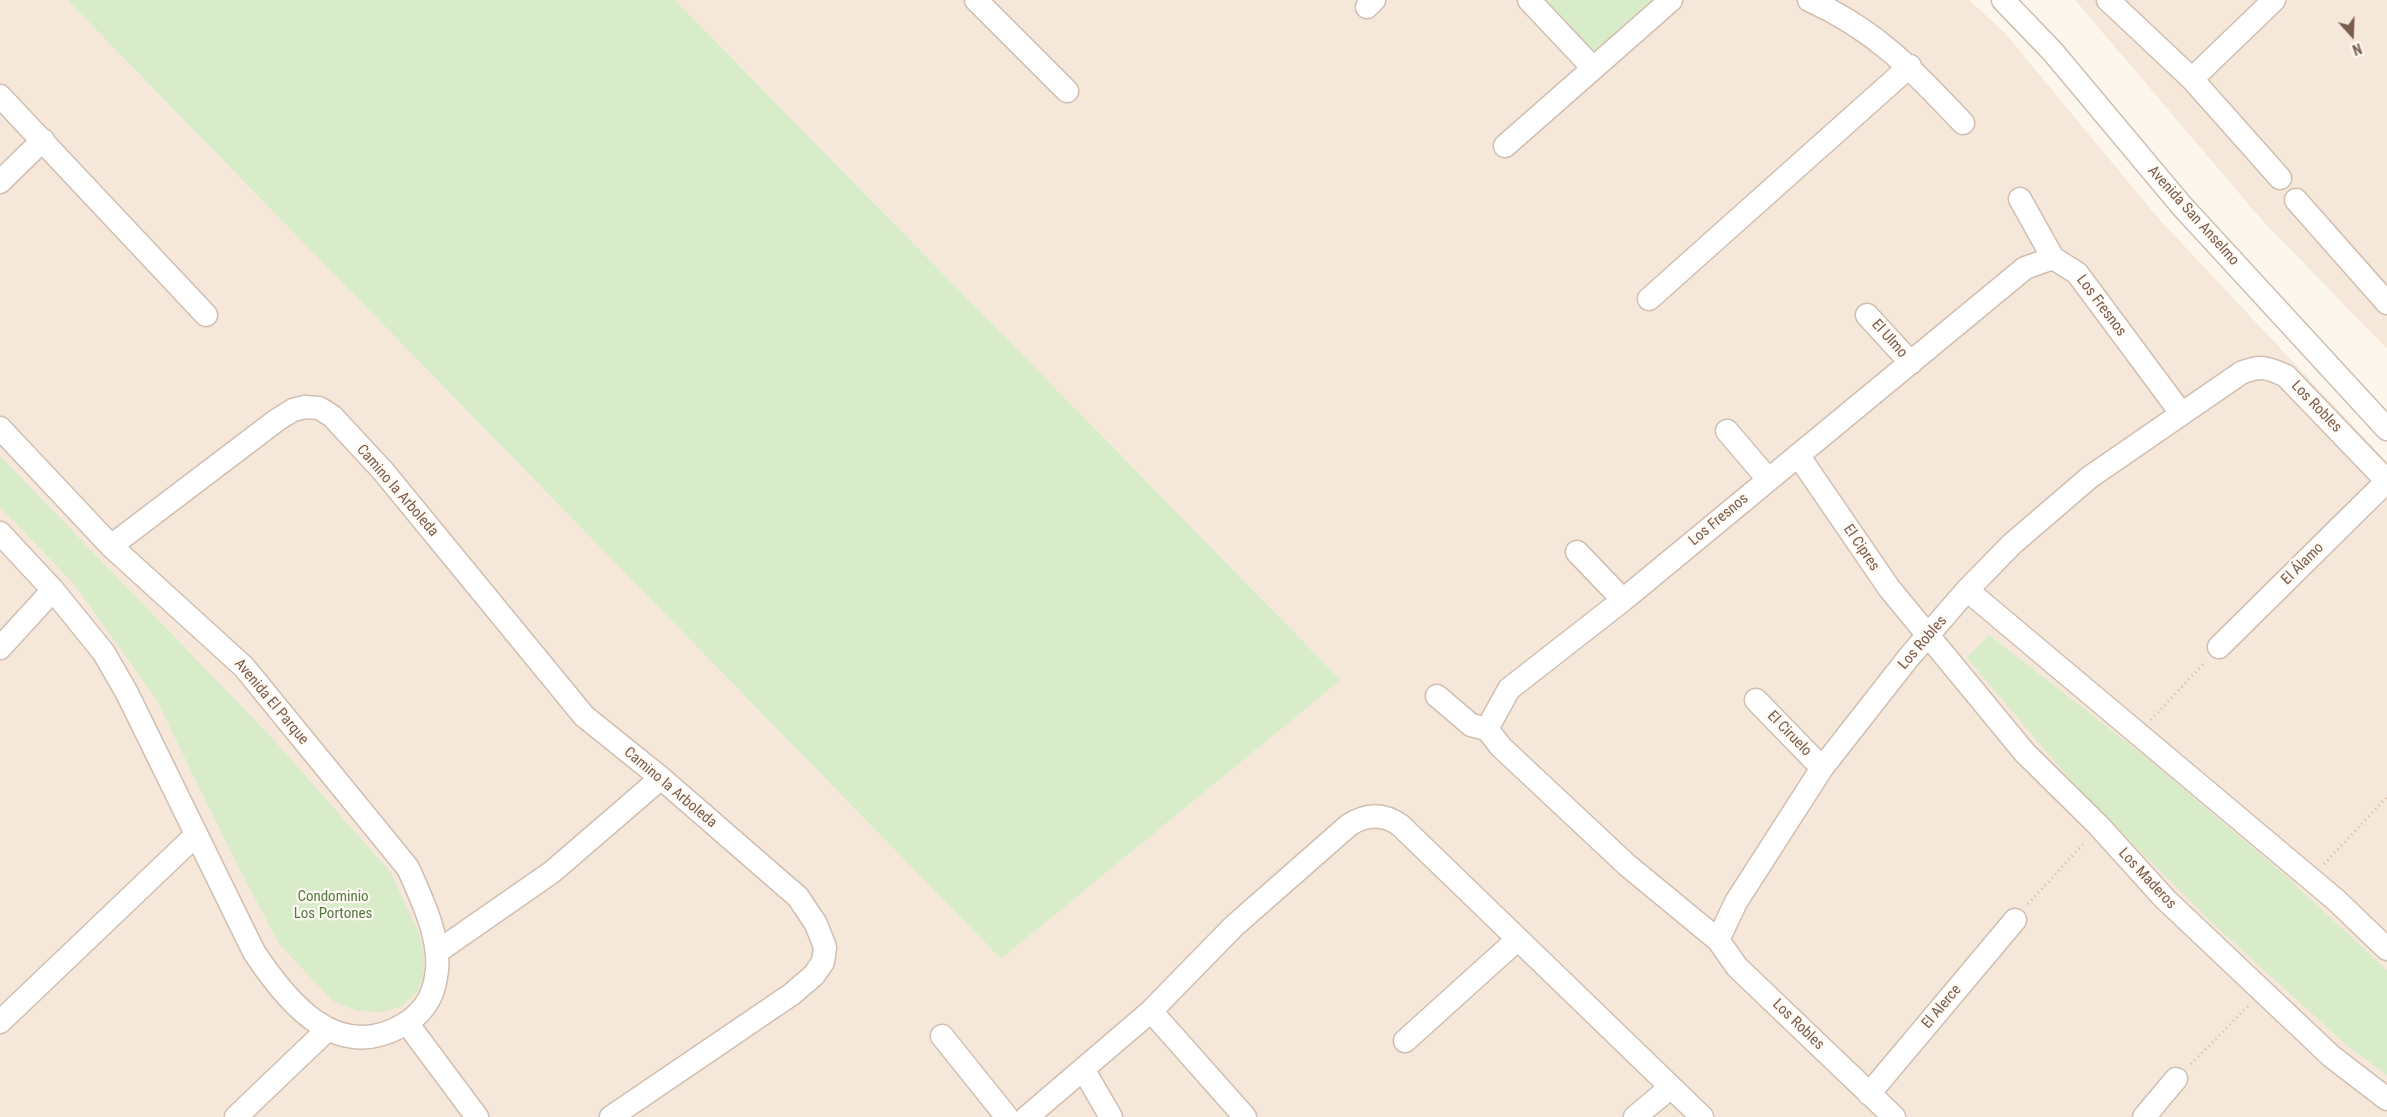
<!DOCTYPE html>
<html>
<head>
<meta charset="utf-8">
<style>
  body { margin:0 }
  #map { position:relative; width:2387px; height:1117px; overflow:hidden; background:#fdf6ec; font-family:"Roboto Condensed",sans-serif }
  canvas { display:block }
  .north { position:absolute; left:2327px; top:10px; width:50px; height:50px; -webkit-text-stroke:4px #fffaf3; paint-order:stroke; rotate:160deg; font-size:14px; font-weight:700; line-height:20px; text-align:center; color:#7a5c4d }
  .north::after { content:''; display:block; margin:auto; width:18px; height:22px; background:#7a5c4d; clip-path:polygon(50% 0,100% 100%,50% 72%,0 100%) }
</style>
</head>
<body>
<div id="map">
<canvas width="2387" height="1117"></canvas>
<div class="north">N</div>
</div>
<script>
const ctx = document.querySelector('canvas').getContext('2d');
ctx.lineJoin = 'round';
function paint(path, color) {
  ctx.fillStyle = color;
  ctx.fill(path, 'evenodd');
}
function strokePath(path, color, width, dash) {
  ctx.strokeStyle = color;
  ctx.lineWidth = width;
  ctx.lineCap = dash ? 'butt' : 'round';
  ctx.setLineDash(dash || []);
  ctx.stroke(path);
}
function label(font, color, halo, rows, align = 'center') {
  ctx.font = font + ' "Roboto Condensed",sans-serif';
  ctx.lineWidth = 4.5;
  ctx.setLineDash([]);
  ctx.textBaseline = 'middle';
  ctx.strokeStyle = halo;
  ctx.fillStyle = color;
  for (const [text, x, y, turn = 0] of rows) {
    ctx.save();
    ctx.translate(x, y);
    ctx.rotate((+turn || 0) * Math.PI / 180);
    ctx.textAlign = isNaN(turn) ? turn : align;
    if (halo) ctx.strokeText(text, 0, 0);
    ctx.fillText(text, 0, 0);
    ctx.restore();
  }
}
paint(new Path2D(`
  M0 0H67L1001 959 1341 680 675 0H1969L2005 33 2158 218 2387 462V1117H0Z
  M2075 0H2387V349L2261 219Z`), '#f5e8da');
paint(new Path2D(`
  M67 0H675L1341 680 1001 959Z
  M1543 0H1661L1596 53Z
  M0 456 272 738 391 873 417 929 424 953V976L417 992 402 1006 383 1012 358 1011 333 1001 279 944 235 860 156 699 74 584 0 507Z
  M1989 635 2147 758 2281 872 2387 970V1075L2350 1048 2220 930 2084 796 1967 658Z`), '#d8ecc9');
const street = new Path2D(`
  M976 0 1067 91
  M1529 0 1593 68
  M1809 0C1876 30 1914 71 1963 123
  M2003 0 2053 52 2181 205 2387 429
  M2108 0 2192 79 2280 178
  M1367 7 1374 0
  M2192 79 2274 0
  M0 96 206 315
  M1505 146 1671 0
  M0 182 43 140
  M2020 199 2053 258
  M2296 200 2387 303
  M1649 299 1910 66
  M1867 315 1911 363
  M0 428 111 546 244 667 408 868C422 899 443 943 436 977 433 999 422 1014 403 1025 337 1064 287 1002 254 952L127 693 104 653 53 590 0 533
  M1727 431 1768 479
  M1798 455 1889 588 2025 753 2099 826 2165 899 2331 1056 2387 1099
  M111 546 277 420 293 410 305 407 319 408 332 416 383 471 584 716 661 778 798 897 816 924 825 947 823 962 814 975 792 994 611 1117
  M1577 552 1623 600
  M1967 590 2336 900 2387 949
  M2219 647 2387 481
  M0 648 53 590
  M1437 696 1471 725 1487 729
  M1756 700 1822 768
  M1718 940 1627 865 1501 747 1487 729 1509 689 1623 600 2025 268 2053 258 2077 273 2181 413
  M437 952 552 872 661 778
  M1151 1011 1245 1117
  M0 1022 196 835
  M407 1023 477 1117
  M942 1036 1007 1117
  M1405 1041 1518 939
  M1083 1069 1111 1117
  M1869 1094 2015 920
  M236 1117 327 1030
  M1027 1117 1151 1011 1234 926 1349 825C1366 814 1383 813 1400 825L1702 1117
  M1635 1117 1671 1087
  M1894 1117 1737 967 1718 940 1736 902 1822 768 1909 657 1967 590 2012 544 2090 477 2241 373C2260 365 2267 367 2286 376L2387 481
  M2144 1117 2176 1079`);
strokePath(street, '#d1beb0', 25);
strokePath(new Path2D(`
  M2151 720 2205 662
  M2324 864 2387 797
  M2028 904 2085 842
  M2191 1064 2248 1006`), '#d9b8a5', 3, [1, 4]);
strokePath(street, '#fff', 22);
label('15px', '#7a5c4d', '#fffaf3', [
  ["Avenida San Anselmo",2193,216,48],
  ["Los Fresnos",2101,306,53],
  ["El Ulmo",1889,339,48],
  ["Los Robles",2316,407,46],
  ["Camino la Arboleda",397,491,49],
  ["Los Fresnos",1719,520,-40],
  ["El Cipres",1861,548,56],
  ["El Álamo",2303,564,-45],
  ["Los Robles",1923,643,-49],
  ["Avenida El Parque",271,702,50],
  ["El Ciruelo",1789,734,46],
  ["Camino la Arboleda",670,788,40],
  ["Los Maderos",2147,879,47],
  ["El Alerce",1942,1007,-50],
  ["Los Robles",1798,1025,44]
]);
label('15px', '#537a41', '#fffaf3', [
  ["Condominio",333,897],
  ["Los Portones",333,914]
]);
</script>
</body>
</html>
